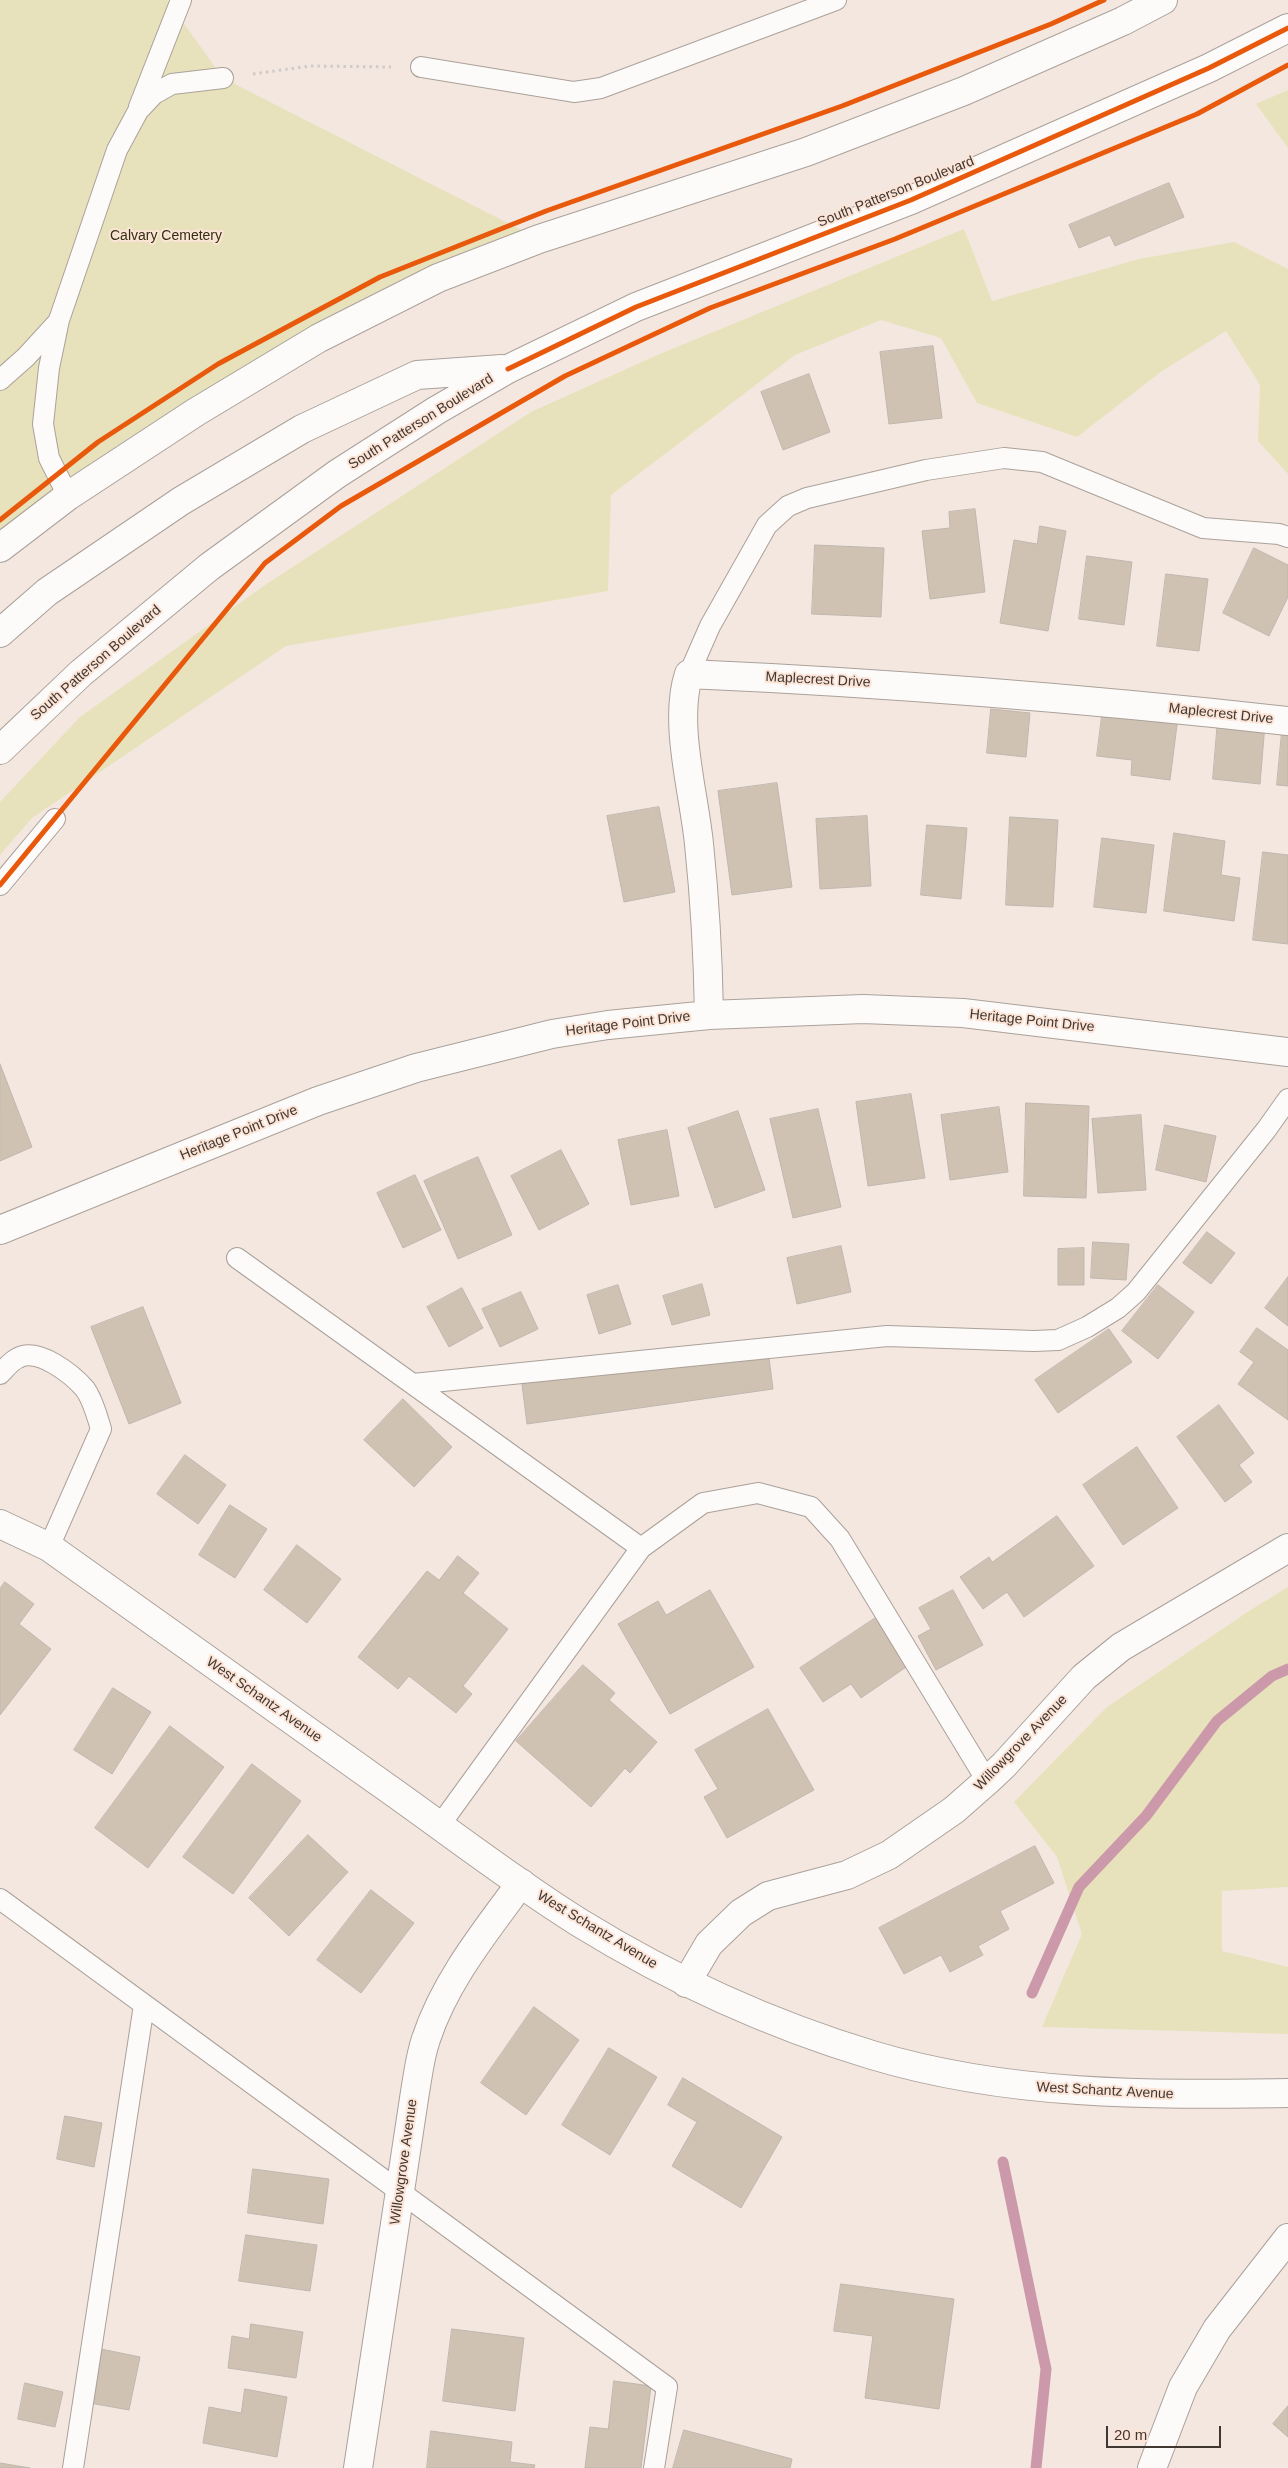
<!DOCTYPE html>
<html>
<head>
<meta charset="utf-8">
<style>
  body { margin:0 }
  #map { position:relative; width:1288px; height:2468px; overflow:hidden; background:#f4e7df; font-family:Helvetica,sans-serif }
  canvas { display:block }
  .scale { position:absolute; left:1106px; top:2426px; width:115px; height:22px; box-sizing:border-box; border:2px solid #403731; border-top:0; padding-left:6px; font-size:15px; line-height:18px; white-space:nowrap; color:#403731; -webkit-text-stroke:4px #fce4d7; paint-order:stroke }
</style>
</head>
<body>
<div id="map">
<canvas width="1288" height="2468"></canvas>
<div class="scale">20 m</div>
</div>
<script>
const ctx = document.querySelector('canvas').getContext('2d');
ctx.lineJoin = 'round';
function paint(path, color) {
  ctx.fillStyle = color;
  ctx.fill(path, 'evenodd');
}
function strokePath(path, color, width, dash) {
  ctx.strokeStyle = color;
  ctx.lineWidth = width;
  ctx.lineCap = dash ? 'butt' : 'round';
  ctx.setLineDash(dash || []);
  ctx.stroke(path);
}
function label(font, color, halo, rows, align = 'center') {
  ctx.font = font + ' Helvetica,sans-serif';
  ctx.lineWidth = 4;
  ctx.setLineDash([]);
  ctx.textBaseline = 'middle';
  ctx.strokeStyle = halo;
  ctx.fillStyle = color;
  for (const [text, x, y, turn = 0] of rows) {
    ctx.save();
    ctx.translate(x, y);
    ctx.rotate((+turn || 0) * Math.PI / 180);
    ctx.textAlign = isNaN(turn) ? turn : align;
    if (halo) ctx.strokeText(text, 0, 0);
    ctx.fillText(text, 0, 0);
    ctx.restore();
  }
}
paint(new Path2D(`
  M0 0H167L223 78 539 239 438 278 0 548Z
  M1288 90V148L1256 104Z
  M964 229 992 301 1139 259 1234 242 1288 269V474L1258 441 1260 385 1226 331 1162 371 1077 437 977 403 941 338 881 320 795 355 611 495 608 591 286 646 32 818 0 855V802L80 717 265 585 531 412 655 356Z
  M1288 1587V1887L1222 1891V1951L1288 1967V2034L1042 2027 1082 1934 1057 1857 1014 1802 1107 1707 1249 1611Z`), '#e7e2bc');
strokePath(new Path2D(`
  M1032 1993 1079 1887 1146 1816 1217 1721 1272 1676 1288 1669
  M1003 2162 1046 2369 1036 2468`), '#c9a', 11);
const building = new Path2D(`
  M1169 183 1184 217 1115 246 1110 235 1079 248 1069 225Z
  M933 346 942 418 889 424 880 352Z
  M809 374 830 432 783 450 761 392Z
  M975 509 985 592 930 599 922 531 950 528 949 512Z
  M1040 526 1066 531 1048 631 1000 623 1014 540 1037 544Z
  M815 545 884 548 881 617 812 614Z
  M1254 548 1288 565V597L1269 636 1223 613Z
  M1087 556 1132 562 1124 625 1079 619Z
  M1166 574 1208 579 1199 651 1157 646Z
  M1103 708 1178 717 1170 780 1131 775 1132 760 1097 756Z
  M991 709 1030 713 1026 757 987 753Z
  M1218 719 1265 724 1260 784 1213 779Z
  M1282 732H1288V786L1277 785Z
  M777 783 792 887 732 895 718 791Z
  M659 807 675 892 624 902 607 816Z
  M867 816 871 886 820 889 816 819Z
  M1010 817 1058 820 1053 907 1006 905Z
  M927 825 967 828 961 899 921 895Z
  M1174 833 1225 841 1221 875 1240 878 1234 921 1164 911Z
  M1102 838 1154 845 1146 913 1094 907Z
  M1263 852 1288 855V944L1253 940Z
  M0 1064 32 1147 0 1161Z
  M911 1094 925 1178 868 1186 856 1102Z
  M1026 1103 1089 1106 1086 1198 1024 1196Z
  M999 1107 1008 1172 950 1180 941 1115Z
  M818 1109 841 1207 793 1218 770 1119Z
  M738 1111 765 1190 715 1208 688 1128Z
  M1141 1115 1146 1190 1098 1193 1092 1119Z
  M1165 1125 1216 1136 1206 1182 1156 1170Z
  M667 1130 679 1196 631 1205 618 1140Z
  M561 1150 589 1204 539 1230 511 1176Z
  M478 1157 512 1235 458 1259 424 1181Z
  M415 1175 441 1230 403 1248 377 1193Z
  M1207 1232 1235 1253 1211 1284 1183 1263Z
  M1093 1242 1129 1244 1126 1280 1091 1278Z
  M841 1246 851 1292 797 1304 787 1258Z
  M1084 1248V1285H1058V1249Z
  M1288 1277V1326L1265 1308Z
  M702 1284 710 1315 672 1325 663 1296Z
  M618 1285 631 1324 599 1334 587 1295Z
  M1158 1285 1194 1312 1158 1359 1122 1331Z
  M462 1288 483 1328 449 1347 427 1307Z
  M521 1292 538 1329 500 1347 482 1309Z
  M143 1307 181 1403 129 1424 91 1327Z
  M1257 1328 1288 1350V1420L1238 1384 1254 1362 1240 1352Z
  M1109 1329 1132 1362 1058 1413 1035 1380Z
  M768 1350 773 1389 527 1424 522 1384Z
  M403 1399 452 1447 414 1487 364 1440Z
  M1219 1405 1254 1453 1239 1465 1252 1482 1225 1502 1177 1437Z
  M1137 1447 1178 1508 1123 1545 1083 1485Z
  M185 1455 226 1485 198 1524 157 1494Z
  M230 1505 267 1529 235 1578 199 1555Z
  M1057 1516 1094 1566 1024 1617 1007 1592 983 1609 960 1577 989 1557 992 1562Z
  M297 1545 341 1579 307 1623 264 1590Z
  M458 1556 479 1573 463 1593 508 1629 463 1686 472 1694 456 1713 409 1676 398 1689 358 1657 427 1571 439 1580Z
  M5 1582 34 1604 19 1624 51 1649 0 1715V1589Z
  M710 1590 754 1667 670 1714 618 1624 658 1601 666 1615Z
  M953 1590 983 1645 936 1670 918 1636 931 1629 919 1608Z
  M880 1615 912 1663 861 1698 851 1684 823 1702 800 1668Z
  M583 1665 615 1693 609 1700 657 1742 630 1773 625 1768 591 1807 516 1741Z
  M113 1688 151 1712 112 1774 74 1750Z
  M768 1709 814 1790 727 1838 704 1797 718 1789 695 1750Z
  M170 1726 224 1767 148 1868 95 1828Z
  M252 1764 301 1801 233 1894 183 1857Z
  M308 1835 348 1872 289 1936 249 1898Z
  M1035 1846 1054 1883 1000 1911 1009 1929 978 1946 983 1955 950 1972 941 1955 904 1974 879 1928Z
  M371 1890 414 1923 361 1993 317 1960Z
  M534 2007 579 2040 526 2115 481 2083Z
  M609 2048 657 2077 610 2155 562 2125Z
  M683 2078 782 2137 741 2208 672 2166 697 2122 668 2105Z
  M65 2116 102 2123 94 2167 57 2159Z
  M253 2169 329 2179 323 2224 248 2213Z
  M246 2235 317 2245 310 2291 239 2281Z
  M841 2284 954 2299 939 2409 865 2398 873 2336 834 2331Z
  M251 2324 303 2332 296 2378 228 2368 232 2336 249 2339Z
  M452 2329 524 2338 515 2411 443 2401Z
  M101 2349 140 2357 129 2410 90 2403Z
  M614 2381 651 2386 641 2468H585L590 2427 608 2429Z
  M25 2383 63 2392 55 2427 18 2419Z
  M245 2389 287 2397 277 2457 203 2443 209 2407 241 2413Z
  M1288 2406V2437L1273 2424Z
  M684 2430 792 2459 790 2468H673Z
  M431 2431 512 2442 510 2462 535 2465 534 2468H427Z
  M0 2463 30 2468H0Z`);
paint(building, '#cfc2b2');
strokePath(building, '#bfb7af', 1);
const service = new Path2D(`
  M421 67 574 92 601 88 836 0
  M139 107 181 0
  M0 380 26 357 58 322
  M68 496 49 458 43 424 49 368 59 320 117 150 138 111 154 94 172 84 223 78
  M689 674 710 626 767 525 788 506 807 498 926 470 1004 458 1042 462 1203 528 1279 534 1288 537
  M0 885 55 819
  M237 1258 641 1548
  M0 1374C5 1369 11 1361 18 1358 38 1347 72 1374 85 1389 93 1400 97 1416 101 1429L49 1547
  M413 1384 887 1336 1034 1341 1058 1340 1087 1327 1118 1308 1136 1292 1266 1130 1288 1099
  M440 1825 641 1548 703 1503 758 1493 811 1507 840 1539 987 1781
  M0 1899 667 2387 654 2468
  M73 2468 144 2005`);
const minor = new Path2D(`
  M709 1015C708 957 705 901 699 844 694 793 673 722 689 674 890 683 1089 699 1288 721
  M0 1230 318 1101 416 1068 552 1034 608 1025 709 1015 863 1009 963 1013 1288 1052
  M686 1983 709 1944 741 1913 768 1896 847 1875 889 1855 954 1810 987 1781 1004 1765 1084 1677 1121 1647 1288 1548
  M358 2468 415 2092C418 2075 420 2056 426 2039 445 1981 485 1932 521 1883
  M1152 2468 1183 2387 1217 2329 1288 2238`);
const secondary = new Path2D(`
  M0 1524 49 1547C159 1626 269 1704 379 1782 446 1829 511 1880 580 1923 671 1979 769 2024 872 2055 1008 2096 1147 2095 1288 2093`);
const primary = new Path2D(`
  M0 548 68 496 196 412 319 338 438 278 539 239 806 152 964 91 1123 21 1163 0
  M0 633 47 592 181 501 302 429 417 375 502 369
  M0 750 81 673 209 567 337 474 437 410 508 369 636 307 911 200 1209 68 1288 28`);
strokePath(service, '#aaa19a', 22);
strokePath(minor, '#aaa19a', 30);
strokePath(secondary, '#aaa19a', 30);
strokePath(primary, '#aaa19a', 30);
strokePath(new Path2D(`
  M253 74 310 66 391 67
  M73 797 250 582`), '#d0cbc9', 3, [2.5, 4]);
strokePath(service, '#fdfbfa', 20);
strokePath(minor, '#fdfbfa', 28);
strokePath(secondary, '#fdfbfa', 28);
strokePath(primary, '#fdfbfa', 28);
strokePath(new Path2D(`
  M508 369 636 307 911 200 1209 68 1288 28
  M0 520 98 442 218 364 380 277 546 211 842 106 1051 24 1104 0
  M0 885 265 563 341 506 565 376 710 308 895 239 1197 114 1288 65`), '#e8590c', 5);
label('14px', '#403731', '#fce4d7', [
  ["South Patterson Boulevard",896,192,-22],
  ["South Patterson Boulevard",421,422,-32],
  ["South Patterson Boulevard",96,663,-41],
  ["Maplecrest Drive",818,680,3],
  ["Maplecrest Drive",1221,714,6],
  ["Heritage Point Drive",1032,1021,6],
  ["Heritage Point Drive",628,1024,-7],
  ["Heritage Point Drive",239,1133,-22],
  ["West Schantz Avenue",264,1700,35],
  ["Willowgrove Avenue",1021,1743,-46],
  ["West Schantz Avenue",597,1930,31],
  ["West Schantz Avenue",1105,2091,3],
  ["Willowgrove Avenue",404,2162,-82]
]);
label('14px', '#313010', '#fce4d7', [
  ["Calvary Cemetery",166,236]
]);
</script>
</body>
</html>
